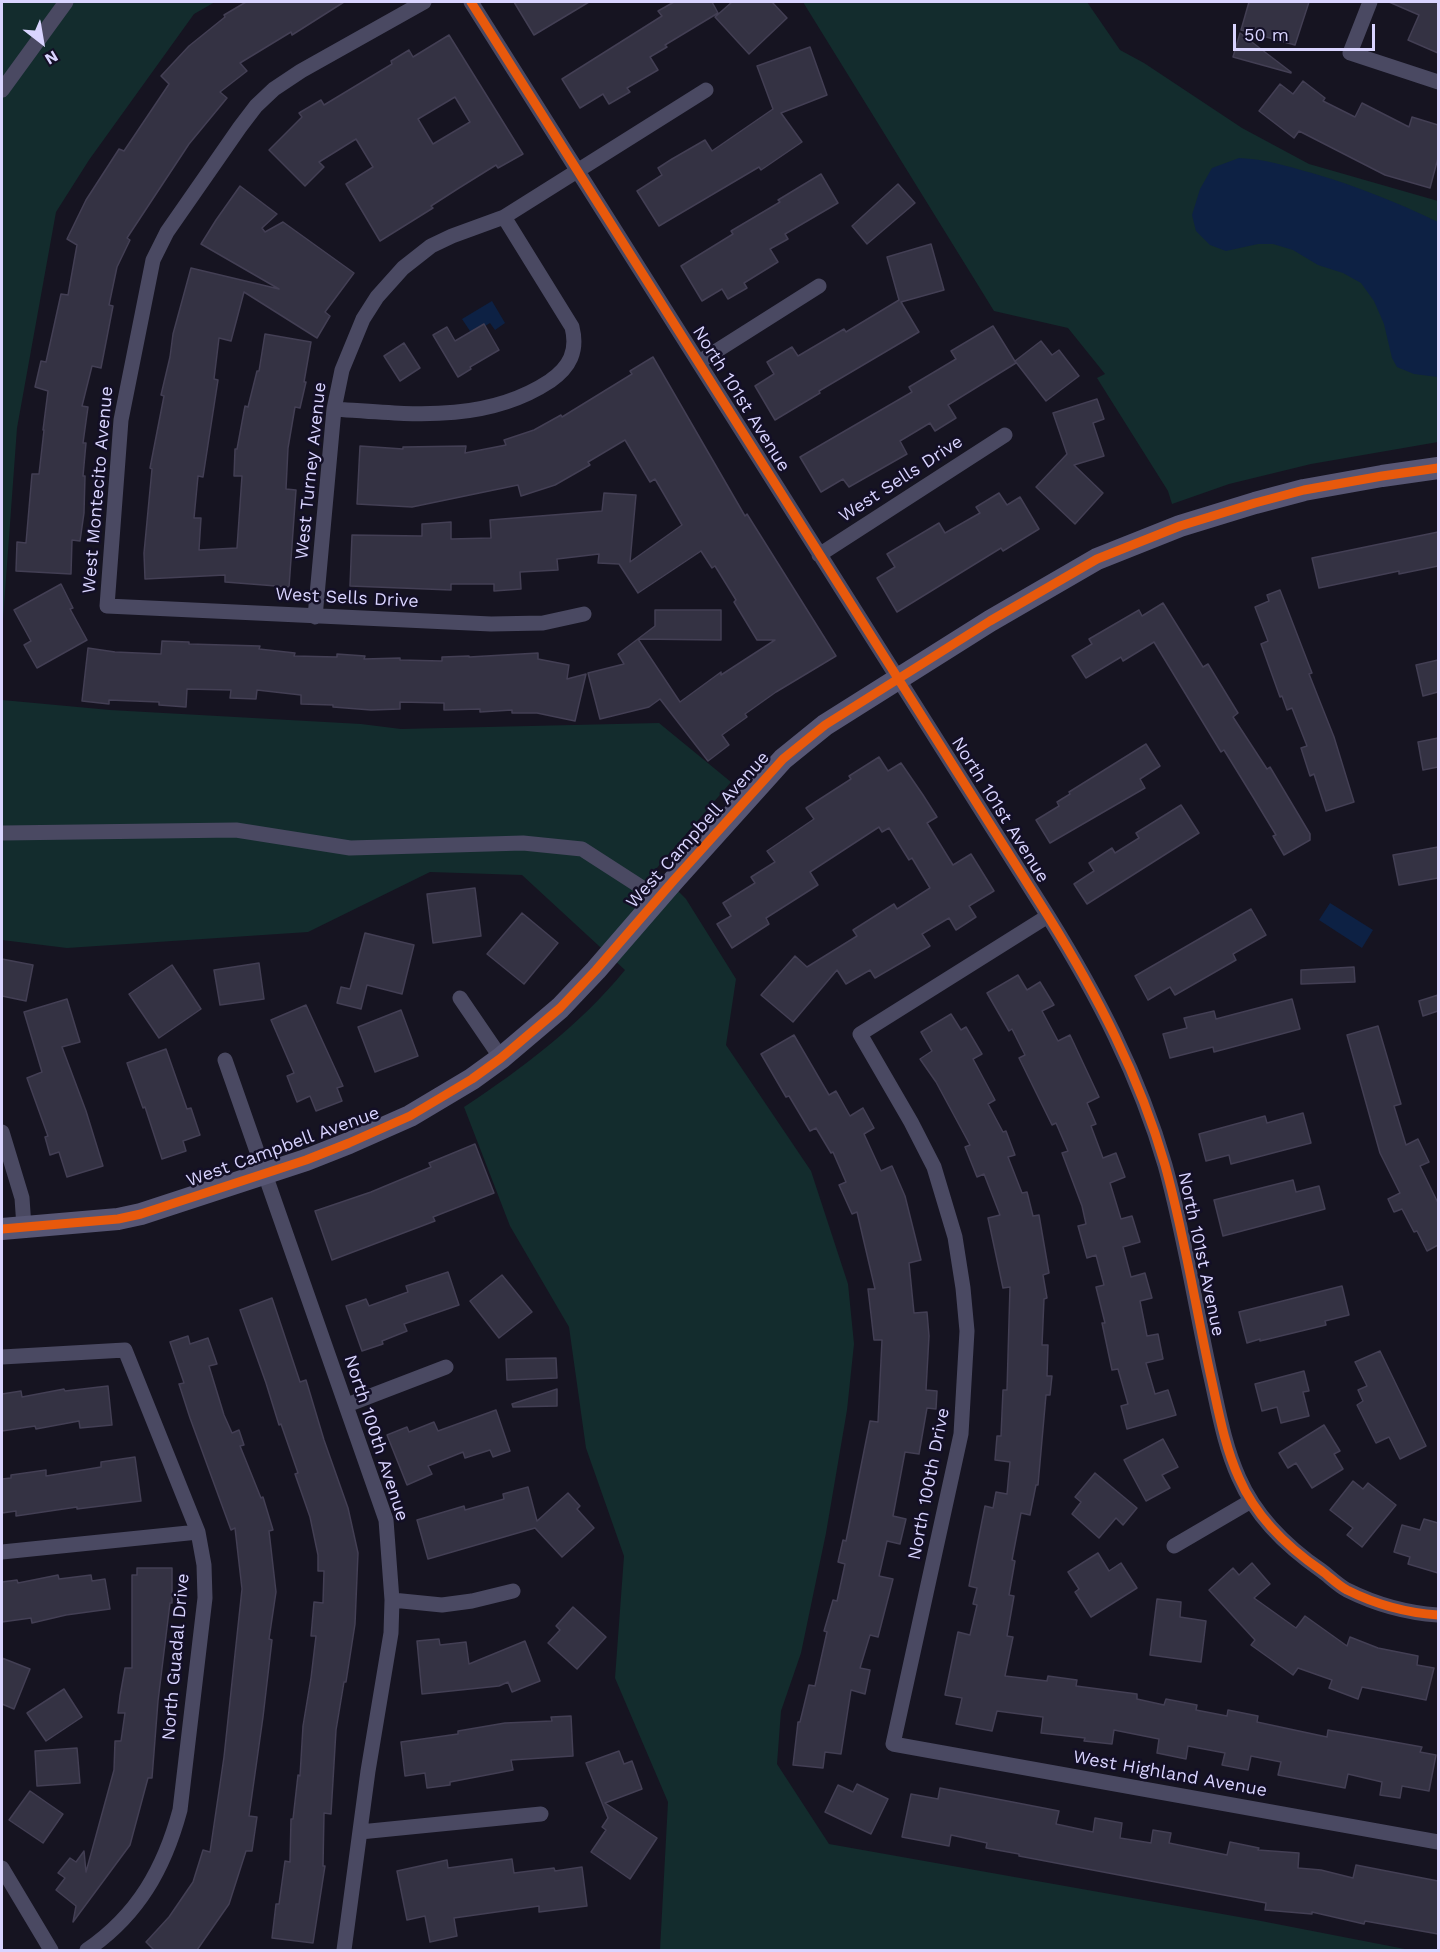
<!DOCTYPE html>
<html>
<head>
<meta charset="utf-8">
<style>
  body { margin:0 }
  #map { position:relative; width:1440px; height:1952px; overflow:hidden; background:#161421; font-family:"Work Sans",sans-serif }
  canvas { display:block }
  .frame { position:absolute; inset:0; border:3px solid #d9d4ff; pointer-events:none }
  .north { position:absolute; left:12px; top:12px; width:60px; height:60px; -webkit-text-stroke:4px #130f26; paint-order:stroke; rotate:149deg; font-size:16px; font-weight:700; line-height:24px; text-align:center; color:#d9d4ff }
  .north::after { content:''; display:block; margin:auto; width:21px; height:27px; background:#d9d4ff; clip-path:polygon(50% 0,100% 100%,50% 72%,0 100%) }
  .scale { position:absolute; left:1233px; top:24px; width:142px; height:27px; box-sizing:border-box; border:3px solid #d9d4ff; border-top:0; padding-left:8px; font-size:18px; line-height:21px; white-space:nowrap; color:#d9d4ff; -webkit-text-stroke:4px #130f26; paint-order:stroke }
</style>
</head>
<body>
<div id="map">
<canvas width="1440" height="1952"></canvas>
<div class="frame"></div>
<div class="north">N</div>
<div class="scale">50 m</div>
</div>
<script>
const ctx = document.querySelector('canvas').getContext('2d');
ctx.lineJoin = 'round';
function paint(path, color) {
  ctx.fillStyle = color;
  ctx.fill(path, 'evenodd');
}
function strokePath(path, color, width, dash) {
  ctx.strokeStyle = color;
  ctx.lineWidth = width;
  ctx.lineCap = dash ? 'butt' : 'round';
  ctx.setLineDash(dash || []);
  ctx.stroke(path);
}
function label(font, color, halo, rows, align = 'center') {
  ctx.font = font + ' "Work Sans",sans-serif';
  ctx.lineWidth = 5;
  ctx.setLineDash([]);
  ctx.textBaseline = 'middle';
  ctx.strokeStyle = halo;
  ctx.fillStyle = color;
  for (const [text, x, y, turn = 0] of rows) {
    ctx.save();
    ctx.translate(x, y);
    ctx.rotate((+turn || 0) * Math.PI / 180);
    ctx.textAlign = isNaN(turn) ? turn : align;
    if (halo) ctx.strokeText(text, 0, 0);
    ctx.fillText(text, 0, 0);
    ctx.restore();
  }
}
paint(new Path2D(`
  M2 2H215L194 14 89 160 56 212 17 428 2 633Z
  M803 2H1087L1120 50 1144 63 1242 128 1309 164 1438 201V442L1311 464 1229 484 1172 504 1168 491 1097 378 1105 374 1068 328 994 311Z
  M2 700 110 710 361 724 401 729 659 723 731 782 656 869 686 899 736 979 726 1045 811 1171 848 1284 854 1344 847 1410 826 1533 801 1653 781 1711 777 1764 829 1844 1256 1920 1410 1950H660L668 1802 615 1678 624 1556 586 1448 569 1327 510 1226 464 1107C523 1068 580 1025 625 970L522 875 430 872 308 932 67 948 2 940Z`), '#132c2d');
paint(new Path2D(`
  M1239 158C1265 159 1286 166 1312 173 1356 186 1397 202 1438 222V377L1414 374 1397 367 1392 358 1384 324 1374 301 1361 283 1343 273 1318 265 1293 250 1273 244H1258L1226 251 1210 245 1196 231 1192 215 1200 189 1212 168Z
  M492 301 505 323 495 330 490 323 472 334 462 319Z
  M1330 903 1373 930 1362 948 1319 920Z`), '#0d2144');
const building = new Path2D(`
  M246 2H344L292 35 291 32 240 63 247 71 220 92 227 98 189 144 127 238 130 240 117 267 109 305 113 306 101 368 92 366 82 406 88 407 83 443H86L83 476H85L84 513 80 541 72 540 71 574 16 571 17 542 26 543 32 474H39L44 430H43L48 391 35 387 41 361 46 362 61 294 68 295 77 245 67 239 86 200 119 149 124 151 169 84 161 76 189 46 225 17 224 15Z
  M514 2H589L534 35Z
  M674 2H712L718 13 665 45 667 47 650 57 658 70 627 88 630 92 609 104 603 94 580 108 562 79 662 16 658 11Z
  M732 2H772L787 18 749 54 715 17Z
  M1249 2H1309L1295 45 1241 30Z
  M1389 2H1438V53L1408 40 1419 15Z
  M1240 33 1291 72V73L1233 57Z
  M449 35 523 154 498 168 496 165 459 188 431 206 433 208 380 241 346 184 373 167 356 139 319 162 324 167 305 186 269 150 302 117 299 113 321 100 324 105 392 64 391 61 409 50 413 57ZM455 97 470 122 433 144 418 119Z
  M810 47 827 95 781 113 802 142 761 170 759 167 659 226 637 191 662 175 658 168 672 159 705 140 712 151 773 109 757 66Z
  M1303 81 1325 98 1323 101 1355 117 1362 103 1409 127 1412 117 1438 125V158L1430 188 1385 175 1299 131 1294 138 1259 111 1280 84 1293 94Z
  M821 174 838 203 785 234 788 239 770 249 778 262 744 283 747 288 728 299 722 289 702 301 681 266 733 234 731 231 780 202 778 200Z
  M898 184 915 203 867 244 852 226Z
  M240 186 277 214 262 228 265 232 283 222 354 273 325 312 330 316 317 338 244 292 231 341 219 338 214 379 218 380 203 477 198 476 194 518H201L199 550 237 548 242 476H234L235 449H237L245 406 248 407 257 371H259L265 334 311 342 304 382H306L300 408 295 407 288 448 286 489 296 490 289 587 225 582V575L145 579 144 553 152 469 150 468 164 396 161 395 170 357 173 334 191 268 279 289 201 244 216 220Z
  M931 244 944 290 901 302 919 332 819 391 820 393 775 420 755 386 774 374 767 362 792 347 798 356 844 329 846 332 899 300 887 257Z
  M484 324 499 350 470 367 471 369 458 377 433 335 447 327 455 341Z
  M993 326 1016 363 948 405 956 418 935 431 930 423 900 441 907 454 849 487 843 479 821 492 800 457 912 392 909 387 956 359 951 351Z
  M1041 341 1052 355 1059 350 1079 376 1046 401 1015 361Z
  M404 343 420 368 400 381 384 356Z
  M653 357 745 516 747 514 836 656 776 692 745 714 747 717 722 735 729 745 708 761 660 699 649 707 600 719 588 673 624 664 618 654 655 626V610H721V640L638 639 680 702 721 672V675L775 640H757L734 602 736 600 715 566 712 568 701 551 638 593 619 564 598 563 599 554 557 559 558 570 520 572 521 589 494 591V584H451V590L350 586 352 535 422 536V524L451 522V539L491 538 490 520 602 511 604 493 636 495 630 562 682 525 655 479 650 482 625 440 588 462 590 465 555 485 521 496 518 485 412 507 357 504 360 446 403 449V447L466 446 465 453 506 445 504 440 534 430 561 415 562 417 632 374 630 371Z
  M1097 399 1104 419 1093 423 1104 456 1074 465 1103 493 1075 524 1036 487 1067 454 1053 413Z
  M999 493 1007 505 1020 497 1039 529 1003 551 1001 548 897 612 877 578 895 567 887 554 939 523 945 533 980 513 976 507Z
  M1438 532V566L1399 574V571L1319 588 1312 558Z
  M61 584 73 608 70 609 87 640 37 668 24 645 31 641 14 610Z
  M1280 590 1312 673 1309 674 1334 737 1354 802 1326 811 1314 774 1310 776 1301 748 1307 746 1292 708 1287 710 1282 696 1280 697 1261 644 1268 641 1255 607 1269 601 1267 595Z
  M1163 603 1203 667 1208 664 1238 713 1233 717 1267 769 1270 767 1310 834V840L1284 855 1273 836 1276 835 1253 797 1224 750 1221 752 1154 642 1123 661 1121 657 1086 678 1072 656 1092 644 1089 639 1139 610 1142 616Z
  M162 641 189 642V644L260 646 259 649 295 653 294 656 337 657V654L365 656 364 659 400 658V660L442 661V657L469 656V657L538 653V659L569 665 567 679 586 674 575 721 537 713H512V710L480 712V709L444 710V703L400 702V709L371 710 333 707V705L301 704V695L257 690 256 699 230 698 231 690 187 689 186 707 159 705V702L109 700V704L82 701 88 648 115 652 161 654Z
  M1438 660V692L1423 696 1416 665Z
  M1438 738V767L1423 770 1418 742Z
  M1146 744 1160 766 1140 779 1145 788 1050 843 1036 820 1059 806 1057 802 1070 794 1069 792Z
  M879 757 888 771 901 763 923 795 937 817 927 823 953 865 971 854 994 891 969 906 976 917 956 930 949 918 922 934 930 946 875 978 870 970 846 984 837 970 793 1022 761 995 795 956 807 967 857 936 853 930 894 904 897 909 930 888 912 858 909 860 889 828 882 832 879 827 810 872 818 885 766 918 769 924 732 948 717 924 731 916 723 903 755 883 751 877 775 862 767 851 814 819 806 808 851 779 849 776Z
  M1181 805 1199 833 1087 904 1074 884 1094 871 1089 863 1112 848 1115 853 1139 838 1136 833Z
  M1438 847V878L1399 885 1393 855Z
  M475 888 481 936 433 943 427 894Z
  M1251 909 1266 935 1233 954 1236 960 1175 995 1170 987 1148 1000 1135 976Z
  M522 913 558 943 524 984 487 954Z
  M365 933 414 945 402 994 367 985 361 1009 337 1003 341 987 350 989Z
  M2 959 33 965 26 1001 2 996Z
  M259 963 264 999 220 1005 214 970Z
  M172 965 201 1009 159 1038 129 994Z
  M1354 967 1355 982 1301 984V970Z
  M1018 975 1027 990 1040 982 1054 1005 1042 1011 1058 1041 1070 1035 1099 1097 1087 1103 1096 1124 1091 1126 1103 1158 1116 1153 1125 1177 1110 1183 1121 1219 1132 1216 1140 1242 1123 1247 1131 1277 1145 1273 1152 1298 1140 1301 1147 1336 1158 1334 1163 1359 1146 1363 1155 1394 1168 1390 1176 1415 1127 1429 1121 1406 1128 1404 1118 1369 1112 1370 1102 1323H1105L1096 1287 1104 1285 1096 1255 1087 1258 1078 1226 1086 1224 1082 1206 1062 1153 1068 1151 1056 1123 1052 1125 1019 1058 1025 1055 1012 1029 1009 1031 987 993Z
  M1438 995V1011L1423 1016 1419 1001Z
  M67 999 80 1042 62 1047 86 1111 103 1166 67 1177 59 1152 50 1155 45 1137 48 1136 27 1078 42 1072 24 1012Z
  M1292 999 1300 1029 1214 1052 1213 1047 1170 1058 1163 1034 1187 1028 1184 1018 1214 1011 1216 1019Z
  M306 1005 343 1086 337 1088 342 1101 316 1111 310 1096 297 1102 287 1076 294 1073 271 1020Z
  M401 1010 418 1056 375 1072 358 1027Z
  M951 1014 961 1030 966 1027 982 1054 973 1059 995 1100 988 1104 1003 1132 1006 1131 1015 1155 1008 1157 1022 1193 1027 1192 1033 1216 1039 1215 1049 1273 1043 1275 1047 1298 1044 1299 1042 1345H1048L1047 1376H1052L1050 1395H1046L1038 1485H1036L1030 1515 1021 1513 1012 1560 1015 1561 1009 1595 1014 1596 1007 1636 1013 1637 1005 1676 1047 1681 1048 1676 1077 1680 1076 1686 1137 1694V1699L1164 1705 1166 1699 1197 1705 1196 1710 1227 1716 1228 1710 1258 1716 1257 1722 1327 1737 1328 1730 1422 1747 1420 1752 1436 1755 1429 1791 1402 1786 1400 1798 1380 1795 1382 1782 1348 1774 1345 1788 1278 1775 1281 1762 1251 1756 1248 1770 1222 1765 1225 1753 1188 1746 1186 1759 1157 1753 1159 1739 1114 1730 1112 1744 1084 1741 1085 1738 1041 1733 1043 1717 997 1711 992 1731 956 1724 962 1698 945 1695 958 1632 970 1635 977 1605 973 1604 977 1588 969 1586 985 1506 993 1508 996 1492 1007 1494 1010 1462 995 1460 997 1436H1001L1003 1390H1007L1010 1287 1003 1288 988 1218 1000 1215 984 1174 977 1177 965 1147 970 1145 936 1082 920 1059 932 1051 921 1032Z
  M1378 1026 1401 1104 1394 1106 1406 1145 1418 1139 1429 1162 1420 1166 1438 1203V1245L1427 1251 1417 1231 1414 1232 1402 1209 1394 1212 1388 1199 1400 1193 1380 1153 1347 1035Z
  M794 1035 829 1095 836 1091 850 1116 863 1108 874 1128 864 1134 881 1171 892 1166 905 1196 921 1260 909 1263 914 1313 927 1312 929 1336 926 1390 937 1391 936 1409 927 1408 919 1454 905 1452 893 1516 906 1519 900 1544 887 1541 879 1576 893 1579 878 1637 870 1635 860 1668 870 1670 865 1694 851 1690 841 1754 825 1752 823 1768 793 1765 798 1722H800L809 1685 815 1686 827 1632 824 1631 833 1600 837 1601 845 1564 838 1562 843 1540 846 1541 870 1421 878 1422 882 1340H874L868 1289H875L857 1212 852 1214 839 1185 846 1182 833 1152 831 1153 816 1128 810 1131 789 1096 786 1097 761 1054Z
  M166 1049 187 1109 191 1108 200 1135 183 1141 186 1151 162 1159 145 1107 143 1108 127 1063Z
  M1303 1113 1311 1143 1231 1164 1229 1155 1206 1161 1199 1134 1265 1116 1267 1123Z
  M475 1144 494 1193 433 1217 435 1221 332 1260 315 1211 371 1192 431 1167 429 1163Z
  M1293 1180 1296 1192 1319 1186 1325 1209 1223 1236 1214 1200Z
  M448 1272 459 1305 404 1324 407 1331 382 1341 383 1344 362 1351 346 1306 366 1299 369 1306 408 1292 406 1286Z
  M502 1275 532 1312 499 1338 470 1301Z
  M1342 1286 1349 1315 1325 1321 1326 1325 1260 1341V1339L1247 1343 1239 1312Z
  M272 1298 300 1382 306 1380 324 1440 348 1508 358 1553 355 1624 346 1682H344L336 1730 331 1814 324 1813 323 1866H325L313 1943 272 1938 276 1904H279L285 1861 290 1862 291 1819H293L298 1775 300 1776 303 1726 311 1678 316 1636H311L314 1602 323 1603 324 1571H318V1555L310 1517 295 1474 298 1473 281 1424 279 1425 266 1383 240 1310Z
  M188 1336 190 1344 208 1338 217 1364 209 1366 224 1415 232 1433 239 1430 244 1445 240 1446 261 1498 263 1497 273 1530 269 1531 276 1592 269 1639 272 1640 263 1717 249 1816 257 1817 252 1851H246L229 1904 197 1950H154L146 1942 169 1917 193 1882 203 1850 210 1852 224 1757 242 1589 235 1528 231 1530 190 1418 179 1384 184 1383 170 1342Z
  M1380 1351 1426 1446 1400 1459 1389 1437 1376 1443 1357 1405 1363 1401 1358 1390 1367 1386 1355 1362Z
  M556 1358 557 1378 507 1380 506 1359Z
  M1304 1371 1309 1391 1303 1392 1309 1416 1281 1423 1277 1407 1262 1411 1255 1384Z
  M108 1386 112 1425 80 1428 79 1421 36 1429 35 1426 2 1431V1394L21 1391 22 1397 64 1389 65 1391Z
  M557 1389V1406L513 1407 512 1404Z
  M496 1410 510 1451 493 1457 490 1450 465 1458 463 1452 428 1466 432 1474 407 1485 387 1435 407 1427 409 1432 434 1422 438 1431Z
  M1324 1425 1340 1451 1334 1454 1343 1469 1312 1488 1296 1463 1288 1468 1279 1453Z
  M1163 1439 1178 1467 1162 1475 1170 1488 1146 1501 1124 1460Z
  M135 1457 141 1501 77 1509V1507L16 1516V1511L2 1513V1479L11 1478V1475L46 1470V1476L101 1467V1462Z
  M1095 1473 1137 1508 1123 1525 1116 1518 1099 1538 1072 1514 1081 1502 1075 1497Z
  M1353 1481 1363 1489 1368 1483 1396 1505 1362 1547 1347 1535 1353 1528 1330 1510Z
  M528 1487 537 1521 568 1493 580 1506 577 1509 594 1528 562 1557 535 1528 428 1559 417 1520 464 1506 465 1510 504 1499 503 1494Z
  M1424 1519 1438 1523V1573L1408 1564 1410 1557 1394 1552 1402 1525 1420 1530Z
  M1098 1553 1109 1571 1121 1563 1137 1588 1091 1617 1075 1592 1079 1589 1068 1572Z
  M1252 1563 1270 1584 1254 1598 1296 1628 1305 1616 1347 1646 1350 1637 1378 1648 1418 1656 1417 1665 1434 1668 1426 1700 1362 1687 1358 1699 1329 1688 1332 1680 1298 1668 1293 1675 1251 1645 1255 1640 1209 1590 1233 1568 1239 1575Z
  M137 1568H172V1603H170L158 1701 152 1778H148L130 1845 73 1922 76 1906 56 1890 65 1878 58 1873 70 1858 76 1862 84 1851 86 1872 114 1770 115 1741H121L125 1713H118L120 1696 125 1668H132V1575H137Z
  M58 1575 59 1579 91 1575 92 1581 105 1579 110 1609 66 1615 32 1623 31 1618 2 1622V1582L17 1580 18 1583Z
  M1157 1599 1181 1602 1180 1617 1206 1621 1201 1662 1150 1655Z
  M573 1607 606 1637 577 1669 548 1643 560 1630 556 1626Z
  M439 1639 440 1645 466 1642 469 1664 525 1641 540 1681 512 1692 508 1682 499 1686 422 1694 417 1641Z
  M2 1658 30 1669 14 1709 2 1704Z
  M64 1689 82 1717 46 1741 27 1713Z
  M571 1716 573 1756 511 1760 513 1770 450 1782V1785L427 1788 425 1773 405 1776 401 1742 458 1734V1731L505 1723 552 1721 551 1717Z
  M77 1748 80 1783 37 1786 35 1751Z
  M619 1751 624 1764 632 1761 642 1789 605 1803 657 1838 630 1879 591 1852 606 1830 602 1827 608 1818 586 1763Z
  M857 1784 888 1799 871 1834 825 1812 838 1785 853 1792Z
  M940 1788 1059 1811 1056 1824 1093 1832 1095 1818 1122 1823 1120 1838 1151 1843 1153 1830 1171 1833 1169 1843 1227 1855 1230 1842 1259 1848 1258 1850 1299 1853 1298 1868 1321 1870 1353 1878 1356 1865 1438 1881V1934L1365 1921 1364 1924 1312 1912V1914L1265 1910 1266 1903 1019 1856V1854L986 1848 987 1843 951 1835 949 1846 902 1837 911 1794 938 1799Z
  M30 1791 63 1814 43 1843 9 1820Z
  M512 1859 514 1873 554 1868 555 1871 582 1867 587 1906 539 1912V1906L454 1918 457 1936 430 1942 425 1916 407 1920 397 1871 447 1860 448 1868Z`);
paint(building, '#343243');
strokePath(building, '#433f54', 1.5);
strokePath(new Path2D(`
  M424 2 301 71 274 89 256 106 240 127 167 232 153 260 121 420 107 606 491 624 543 623 584 614
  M471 2 1048 916C1097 995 1139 1075 1165 1165 1184 1233 1195 1304 1210 1373 1218 1408 1224 1445 1239 1478 1256 1517 1287 1547 1322 1571 1330 1577 1338 1585 1347 1590 1375 1604 1408 1613 1438 1615
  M1370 2 1350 53 1438 82
  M2 90 66 2
  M699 362 819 286
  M334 409C408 414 485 424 550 381 570 367 578 351 572 327L504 217
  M819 555 1005 435
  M315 617 334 409 342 370 363 319 377 297 403 268 431 246 452 236 504 217 706 90
  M2 833 236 830 350 848 523 843 582 849 658 898
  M1048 916 860 1034 911 1122 934 1167 955 1237 963 1288 967 1331 961 1434 893 1744 1438 1842
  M460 998 501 1058
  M225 1060 386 1520 392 1600 391 1633 368 1771 344 1950
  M2 1132 22 1198 24 1227
  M2 1357 125 1350 198 1532 204 1565 205 1598 180 1810C164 1869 138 1915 87 1950
  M347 1405 446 1367
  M1174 1546 1251 1501
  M2 1552 198 1532
  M392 1600 442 1605 472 1601 513 1591
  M360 1832 541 1814
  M2 1868 51 1950`), '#4a4962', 15);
strokePath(new Path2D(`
  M2 1229 118 1219 141 1214 306 1160 349 1143 410 1116 472 1079 501 1058 560 1008 596 970 674 880 783 759 825 725 990 621 1097 559 1180 526 1255 503 1304 490 1382 476 1438 468`), '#575674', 22);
strokePath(new Path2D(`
  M471 2 1048 916C1097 995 1139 1075 1165 1165 1184 1233 1195 1304 1210 1373 1218 1408 1224 1445 1239 1478 1256 1517 1287 1547 1322 1571 1330 1577 1338 1585 1347 1590 1375 1604 1408 1613 1438 1615
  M2 1229 118 1219 141 1214 306 1160 349 1143 410 1116 472 1079 501 1058 560 1008 596 970 674 880 783 759 825 725 990 621 1097 559 1180 526 1255 503 1304 490 1382 476 1438 468`), '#e8590c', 9);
label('18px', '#d9d4ff', '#130f26', [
  ["North 101st Avenue",741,399,58],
  ["West Turney Avenue",311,471,-84],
  ["West Sells Drive",901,479,-33],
  ["West Montecito Avenue",98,490,-85],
  ["West Sells Drive",347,598,3],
  ["North 101st Avenue",1000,810,58],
  ["West Campbell Avenue",698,830,-48],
  ["West Campbell Avenue",283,1147,-20],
  ["North 101st Avenue",1201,1254,78],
  ["North 100th Avenue",376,1438,72],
  ["North 100th Drive",929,1484,-79],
  ["North Guadal Drive",176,1657,-85],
  ["West Highland Avenue",1170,1774,10]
]);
</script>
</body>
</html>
